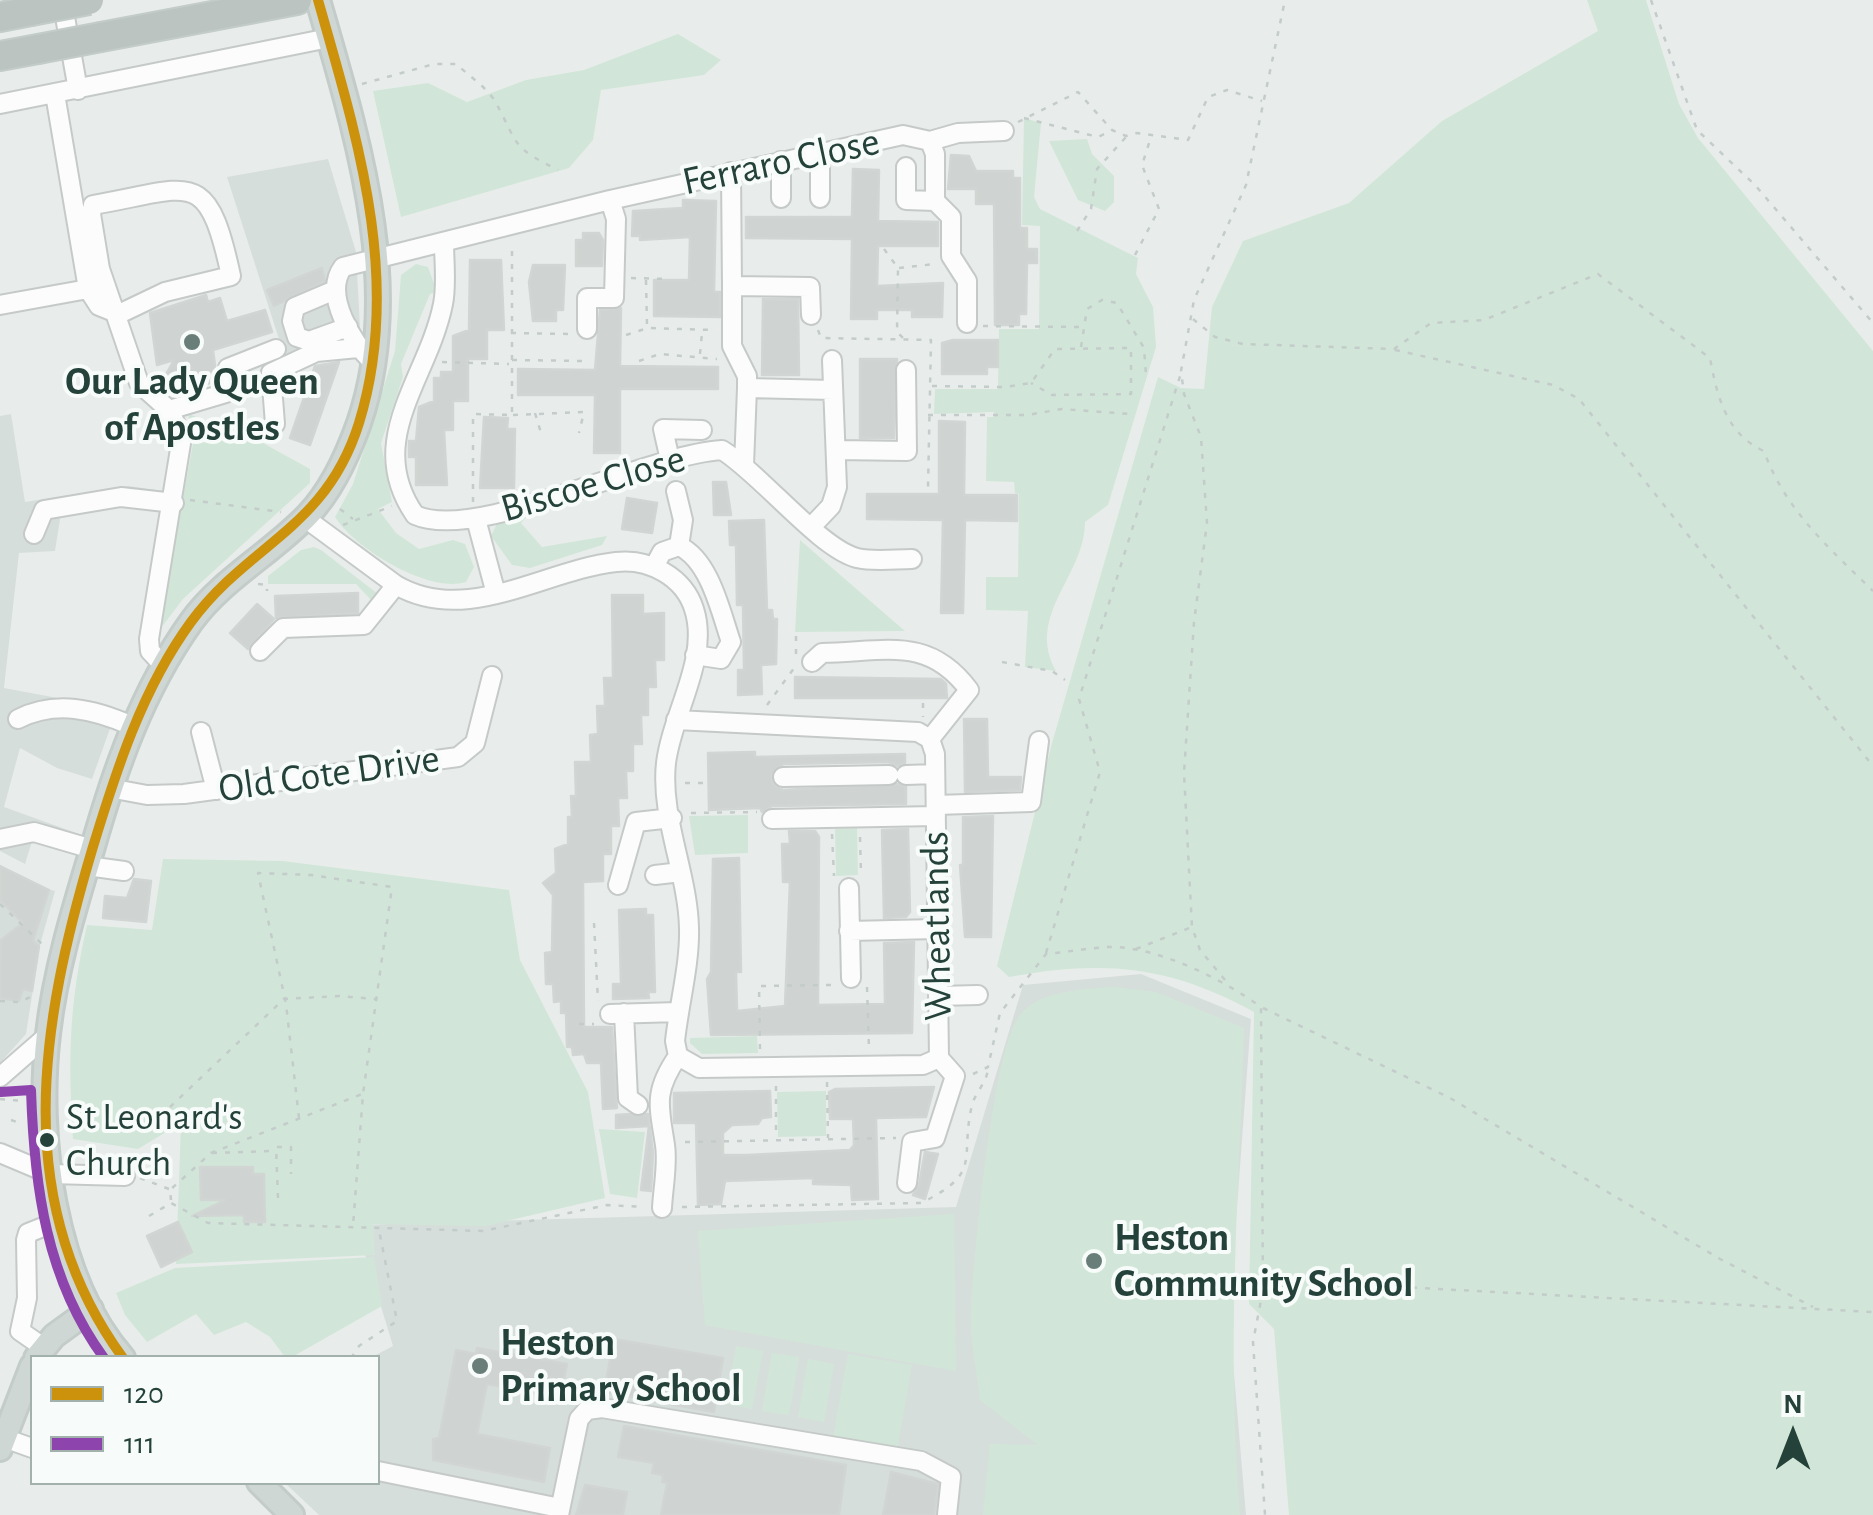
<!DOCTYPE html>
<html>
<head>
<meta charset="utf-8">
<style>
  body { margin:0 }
  #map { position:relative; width:1873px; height:1515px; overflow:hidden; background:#e8edeb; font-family:"Alegreya Sans",sans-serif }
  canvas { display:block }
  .legend { position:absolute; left:30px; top:1355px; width:350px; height:130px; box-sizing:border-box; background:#f7fbf9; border:2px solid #a3b1ad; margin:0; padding:12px 18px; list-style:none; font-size:30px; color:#24423a }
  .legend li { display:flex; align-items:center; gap:20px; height:50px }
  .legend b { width:50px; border:2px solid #a3b1ad }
  .north { position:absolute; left:1743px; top:1385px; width:100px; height:100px; -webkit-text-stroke:8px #f7fbf9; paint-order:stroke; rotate:0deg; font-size:28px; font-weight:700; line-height:40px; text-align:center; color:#24423a }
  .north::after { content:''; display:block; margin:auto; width:35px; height:45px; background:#24423a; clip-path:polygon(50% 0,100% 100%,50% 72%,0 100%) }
</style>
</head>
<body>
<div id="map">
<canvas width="1873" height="1515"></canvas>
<ul class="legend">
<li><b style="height:12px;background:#cd920c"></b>120</li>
<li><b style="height:12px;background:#8e44ad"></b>111</li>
</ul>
<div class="north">N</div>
</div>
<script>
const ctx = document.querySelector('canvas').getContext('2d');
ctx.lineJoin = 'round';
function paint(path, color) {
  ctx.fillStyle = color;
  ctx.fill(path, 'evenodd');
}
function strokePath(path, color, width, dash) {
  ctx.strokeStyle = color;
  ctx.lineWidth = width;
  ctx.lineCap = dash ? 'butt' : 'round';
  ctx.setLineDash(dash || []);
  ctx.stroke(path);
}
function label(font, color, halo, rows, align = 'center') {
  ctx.font = font + ' "Alegreya Sans",sans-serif';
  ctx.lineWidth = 8;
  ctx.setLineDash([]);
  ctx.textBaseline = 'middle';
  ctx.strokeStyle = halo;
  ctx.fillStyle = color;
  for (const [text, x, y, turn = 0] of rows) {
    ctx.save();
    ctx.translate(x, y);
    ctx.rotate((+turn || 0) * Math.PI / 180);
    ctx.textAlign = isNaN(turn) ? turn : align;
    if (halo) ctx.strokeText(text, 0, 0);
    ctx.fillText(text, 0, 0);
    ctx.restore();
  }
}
paint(new Path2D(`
  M328 159 356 252 360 328 286 361 227 177Z
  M11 414 25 502 128 486 164 491 162 512 112 506 61 513 55 551 19 553 4 688 117 709 92 779 57 768 20 748 4 807 79 834 75 850 33 838 25 864 0 851V416Z
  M0 865 31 884 55 891 40 945 26 1034 0 1063Z
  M1141 974 1251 1019 1229 1315 1246 1515H319L285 1483 378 1482V1358L372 1357 393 1346 356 1225 956 1207 1023 985Z`), '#d6dedb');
paint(new Path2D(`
  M1587 0H1646L1679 104 1698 138 1873 351V1515H1289L1274 1329 1249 1304 1254 1012C1168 965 1104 960 1009 977L997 966 1052 743 1158 377 1181 388 1204 389 1212 307 1243 241 1349 203 1442 121 1598 31Z
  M678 34 721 60 704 75 601 90 593 140 569 168 401 217 373 91 428 83 467 102 526 80 584 70Z
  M1024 118 1041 123 1034 197 1040 209 1138 258 1136 274 1153 307 1156 347 1108 505 1085 522C1085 576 1025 615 1056 671L1025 667 1028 611 986 610V577H1018L1019 494 1015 493 1014 482 986 481 987 417H994V412L934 414 935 389H998L999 329H1039L1040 226 1022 225Z
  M1087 139 1092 154 1114 176V202L1105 211 1078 200 1049 141Z
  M416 264 428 267 437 292 430 294 401 364 403 377 381 443 392 502 378 509 396 533 419 549 453 540 465 544 474 567 466 582C429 594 354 548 335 517L353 484 395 351 401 275Z
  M188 414 243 432 310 469V483L183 599 158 632 194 438Z
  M534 508 521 523 542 547 607 536 602 545 530 568 512 565 491 536 499 519Z
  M800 540 905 631 795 632Z
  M314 547 321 550 378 594 372 601 356 584H268V576L301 550Z
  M748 815V853L695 855 689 816Z
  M857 828 858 875 836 876 835 829Z
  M163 859 283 861 509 890 520 960 588 1092 605 1198 485 1226 373 1224 375 1255 176 1264 181 1123 138 1149 73 1139C68 1058 69 1004 87 925L152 930Z
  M1114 987 1156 992 1244 1028C1239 1190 1226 1354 1240 1515H983L990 1444 1038 1445 980 1400C977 1373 971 1344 971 1316 973 1263 992 1050 1020 1015 1040 990 1085 989 1114 987Z
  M757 1036 758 1053 702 1054 690 1043V1038Z
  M826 1091V1136L778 1137 777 1092Z
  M599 1129 645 1132 637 1198 610 1194Z
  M954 1214 956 1371 705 1325 698 1231Z
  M374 1257 382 1306 292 1357H285L270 1337 246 1322 214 1335 196 1314 147 1342 125 1315 116 1293 175 1268Z
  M736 1346 763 1351 752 1409 726 1404Z
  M772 1353 799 1357 789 1415 762 1411Z
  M848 1354 912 1365 897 1450 833 1438Z
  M808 1359 834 1364 824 1422 798 1417Z`), '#d1e6d8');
const building = new Path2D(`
  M951 155 969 156 976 171H1013V178H1020V228H1027V249H1037V263H1027L1026 314H1019V325H995L994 204H976V189H948Z
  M853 169 879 170 878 221 938 222V246H878L877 286 943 283 942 317H912V310H877V319H851L852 239 746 238V217H852Z
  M683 200 716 201 714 292H720V317L654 316V280H689L690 237 640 240V236H632L633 211 683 208Z
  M583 233H599L603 240 602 266H576V240H583Z
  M470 260H501L504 330H487V359H468V401H453V430H444L447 485H416V457H409V441H416L419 407 434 401V378H441V372H453V336L469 330Z
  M533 265H565L563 310H556V321H533L529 282Z
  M322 268 325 281 274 306 267 290Z
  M206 295 208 302 220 298 227 321 265 310 272 332 213 350 217 381 170 394 160 385 174 360 157 365 150 313Z
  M763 299H798L799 375H762Z
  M621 308 620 366 718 367V389H620V453H594L595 395H518V369L595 370 600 310Z
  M953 340H998V367H987V374H942V343Z
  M860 359H897L894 438H860Z
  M339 362 310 445 290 438 315 366Z
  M484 417 508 418 507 429H515L514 488H480Z
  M939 421 965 422 964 495H1017V521L965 520 963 613H941L943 520 867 519V494H939Z
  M713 482H726L731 515H714Z
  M627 498 657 503 652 533 622 529Z
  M764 520 767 610H772L773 619H777L776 664 761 665 762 694 738 695V670H744L743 605H737L736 545H730L729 521Z
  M358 593V613L276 618 275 596Z
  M612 595H643V614L664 613V660H655L656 687H648V715H641L642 744H633V771H626L627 798H618L619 826H611V854H603V881L583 882 584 1027H612L617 1108 603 1109 601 1063H587L584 1054 573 1055 572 1047H567L566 1013H561V1001L554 1002 553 984H546L545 953 552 952 553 895 543 883 556 873 555 849 568 844V817H572L571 796H576L575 762H591L590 735 598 734 597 706H605L604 678H613Z
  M257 604 274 619 248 649 230 633Z
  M795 677 941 679 946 684 947 698H795Z
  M964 719H987L988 777H1021L1020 790 965 792Z
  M755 752V757L905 754V763L898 766 889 762 783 764 771 776 773 784 783 790 898 784 906 787V804L772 806 762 812 760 808 709 810 708 753Z
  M993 816 991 937H965L960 865H963V817Z
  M908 829 910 912 906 917 884 918 882 830Z
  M789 831H815L819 837 818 1005 885 1004 884 943 914 942 912 1033 711 1035 707 979 711 972 713 859 739 858 741 972H736L737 1011 785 1006 790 882H783L782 844H790Z
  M0 866 49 890 33 941 39 946 32 991 23 989 19 1001 0 998 1 940 23 923 0 900Z
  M134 879 151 881 146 922 103 918 105 896 127 898Z
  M646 909V915H653L655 992H648L649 998 613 999V984H621L619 910Z
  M934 1087 926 1117 876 1118 878 1199 852 1200 851 1185 813 1184V1178L725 1181 721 1204 698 1205 696 1123H674V1093L770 1091 771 1117 762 1118 758 1124 732 1125 723 1133V1155H747L850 1150 854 1145 853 1119H830L829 1092 835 1089Z
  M630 1114H648L653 1153 651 1191 641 1190 649 1126 616 1128V1115Z
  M925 1152 938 1154 925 1199 913 1195 919 1185Z
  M200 1167H253V1174H264L265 1222H244V1215L192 1216 225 1200H201Z
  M178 1222 192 1252 161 1267 147 1236Z
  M614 1339 723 1358 714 1412 604 1392Z
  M477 1348 567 1364 560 1398 487 1384 477 1434 550 1448 544 1482 433 1460V1439L439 1438 456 1350 476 1354Z
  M624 1426 846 1465 839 1515H661L667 1483 662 1482 663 1475 652 1473 654 1463 618 1457Z
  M891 1472 938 1484 934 1515H883Z
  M585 1485 627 1492 623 1515H576Z`);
paint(building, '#cfd4d2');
strokePath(building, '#d1d6d4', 2.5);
const minor = new Path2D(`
  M62 0 78 90
  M0 104 329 38
  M930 141 958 133 1004 131
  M820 153V198
  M781 161V198
  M906 167V200L935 201
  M731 172 732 286 810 287 811 315
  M444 242C444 262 447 285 443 304 428 379 363 440 415 515 478 543 643 455 722 450 761 474 819 548 857 558 874 562 895 559 912 559
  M732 286V346L747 376V388
  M88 289 99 306 119 314 165 292 231 276C207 165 192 188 93 205L91 214 100 269 139 383 169 410
  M335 290 295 307 292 321 297 337 309 341 348 327
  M0 305 88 289 55 94
  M587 329V298H614L616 219 610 200
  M374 364C354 344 322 295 343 267L610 200 903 135 930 141 935 154V201L951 217V256L967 281V323
  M169 410 226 393 230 387 228 368 276 349
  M275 424 271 373 316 352 358 348
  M836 450 907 451 906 370
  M670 460 663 429 702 430
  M744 465 747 388 833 390
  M676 491 683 520 679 546
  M305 518 396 585C467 626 544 570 616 562 649 558 684 577 694 609 710 658 672 713 666 763 660 817 688 874 689 928 690 964 679 1004 675 1041L678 1056 699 1068 923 1065 939 1058 935 754 930 739 918 732 676 720
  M476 519 496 594
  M812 526 831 506 837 487 832 360
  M34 534 44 510 121 497 174 503
  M654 567 662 552 679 546C710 560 721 613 731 642L721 659 695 655
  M260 651 283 628 364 625 396 585
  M812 662 822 653C885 652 928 635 969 690L930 739
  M164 666 150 651 149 639 182 437 169 410
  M18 719C56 700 94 709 132 726
  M201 732 216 790
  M906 775 935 774
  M783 777 889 775
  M109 788 147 795 184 794 458 757 475 743 492 676
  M936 805 1031 802 1039 741
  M772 819 936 816
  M0 839 34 832 92 849
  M87 866 124 871
  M655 875 681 872
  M618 885 636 822 672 818
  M849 888 851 978
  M849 931 937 929
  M938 996 978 995
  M624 1013 628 1098 638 1105
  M610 1014 678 1012
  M0 1077 47 1036
  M0 1153 50 1174 125 1176
  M907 1183 912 1142 935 1138 955 1076 939 1058
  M662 1208C663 1188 668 1164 665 1145 659 1106 653 1092 678 1056
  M43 1347 20 1331 27 1298 26 1240 28 1233 58 1221
  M4 1438 32 1448
  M378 1471 560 1508
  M559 1515 579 1419 587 1410 602 1408 921 1461 951 1477 947 1515`);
const major = new Path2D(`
  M36 1358 54 1336 91 1309
  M123 1358C53 1278 36 1136 48 1034 55 972 74 909 92 850 115 769 142 691 191 622 222 579 272 553 308 515 332 490 348 454 359 423 406 287 356 133 318 0
  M0 1449 32 1366
  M259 1482 292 1515`);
const highway = new Path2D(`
  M0 17 31 11
  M101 37 297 0
  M0 56 38 49`);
strokePath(minor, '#c5cac8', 22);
strokePath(major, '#c3ccc9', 28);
strokePath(highway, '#c3ccc9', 32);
strokePath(new Path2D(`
  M1651 0 1697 130 1755 185 1873 323
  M362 84 434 64H456C468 75 488 88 496 103 519 145 510 146 558 170
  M1024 118 1098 137 1111 131
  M1018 122 1078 92 1112 130 1126 136 1137 133 1188 140 1208 97 1227 90 1262 101
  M1077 231 1091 209 1097 169 1126 137
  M884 249 898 268 897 332 903 338
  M1135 255 1159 209 1142 165 1151 137
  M899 268 935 264
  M631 278 670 279
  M646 280 647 326
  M1193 319 1215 337 1243 344 1394 349 1431 323 1484 320 1598 274 1710 358C1717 396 1726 434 1764 451 1785 510 1830 549 1873 591
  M983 326 1080 327
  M818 330 821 338 931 340 928 488
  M511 333 571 334
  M626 335 648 328 713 330
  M1081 347 1087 309 1102 300 1117 303 1144 348 1146 375
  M1395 350 1553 385 1579 399 1873 766
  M700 354 702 333
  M512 360 585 361
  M639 361 660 354 717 359
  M442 362 509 364
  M932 386 1005 387 1031 383 1055 349 1131 348V394L1052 395 1031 383
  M535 413 541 433
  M513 415 584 412 579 433
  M928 415H1027L1062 409 1130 414
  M190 500 281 512
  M473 502V414L512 415V245
  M340 509 353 519
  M343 525 392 506
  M258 584 267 585V591
  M796 636V654
  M1002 662 1052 671 1065 680
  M923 703V717
  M767 705 795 667
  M685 783H708
  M691 813 757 812
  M832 834 834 876
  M860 837 861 874
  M0 904 42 944
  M594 923 598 1001
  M1136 949 1192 927
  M1046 953 1100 772 1079 699 1181 373
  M1225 980 1200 950 1192 927 1184 773 1194 622 1207 523 1201 437 1184 394 1181 371 1194 300 1246 185 1285 0
  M867 987 869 1049
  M0 1001 20 1002 32 996
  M1263 1008 1450 1098 1720 1259 1813 1307
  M579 1024H594
  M760 1049 759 986 832 985
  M973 1074 988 1067 1000 1013 1046 954C1067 952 1088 948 1109 947 1157 946 1224 980 1261 1007L1263 1288 1344 1284 1873 1312
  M827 1082 828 1138
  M776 1086V1138
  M0 1099 23 1101
  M170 1107 284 999 339 996 375 999
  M299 1118 286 1004 258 873 311 875 392 887 363 1094 353 1226
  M11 1120 23 1124
  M685 1142 896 1138
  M212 1153 272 1151
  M140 1178 169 1189
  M278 1198 276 1147H291V1174
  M171 1200 170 1190 211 1153 362 1094
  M682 1207 921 1203C984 1172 959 1160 972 1105 976 1091 987 1083 988 1068
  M149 1216 171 1203 208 1223 483 1231 607 1205 644 1207
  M1263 1290 1253 1342 1265 1515
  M351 1358 359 1346 397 1321 379 1230`), '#c3ccca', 2.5, [5, 8]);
strokePath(minor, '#fcfcfc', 18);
strokePath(major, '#cfd7d5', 22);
strokePath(highway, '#bcc4c2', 28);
const highwayBridge = new Path2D(`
  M31 11 89 0
  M38 49 101 37`);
strokePath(highwayBridge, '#c3ccc9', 32, []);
strokePath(highwayBridge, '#bcc4c2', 28);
strokePath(new Path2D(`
  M123 1358C9 1202 41 1022 92 850 116 771 142 689 191 622 249 543 326 529 359 423 403 281 357 137 318 0`), '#cd920c', 10);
strokePath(new Path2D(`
  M1 1092 31 1090C34 1185 46 1279 104 1358`), '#8e44ad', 10);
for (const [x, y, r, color] of [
  [192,342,10,"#697e78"],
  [47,1140,9,"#24423a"],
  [1094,1261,10,"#697e78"],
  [480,1366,10,"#697e78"]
]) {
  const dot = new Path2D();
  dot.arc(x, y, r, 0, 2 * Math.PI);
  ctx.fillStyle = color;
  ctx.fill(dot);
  strokePath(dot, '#f7fbf9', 4);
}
label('38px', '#24423a', '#f7fbf9', [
  ["St Leonard's",66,1118],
  ["Church",66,1164]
], 'left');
label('40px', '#24423a', '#f7fbf9', [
  ["Ferraro Close",781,162,-12],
  ["Biscoe Close",593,484,-16],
  ["Old Cote Drive",329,774,-8],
  ["Wheatlands",937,926,-91]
]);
label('bold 40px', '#24423a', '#f7fbf9', [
  ["Our Lady Queen",192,382,"center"],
  ["of Apostles",192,428,"center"],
  ["Heston",1114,1238],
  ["Community School",1114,1284],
  ["Heston",500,1343],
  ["Primary School",500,1389]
], 'left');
</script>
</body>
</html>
